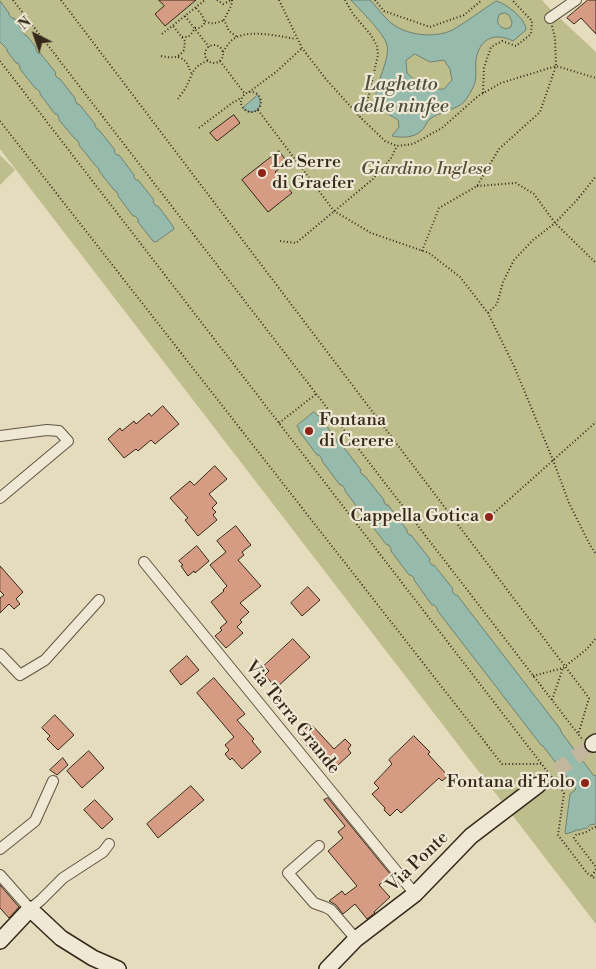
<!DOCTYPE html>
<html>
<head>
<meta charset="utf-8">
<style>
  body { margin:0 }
  #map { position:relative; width:596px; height:969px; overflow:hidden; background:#e5dbbd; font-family:"Libre Bodoni",serif }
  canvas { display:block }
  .north { position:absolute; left:10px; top:10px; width:50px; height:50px; -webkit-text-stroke:4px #eee8d4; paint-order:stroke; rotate:319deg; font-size:14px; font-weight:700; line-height:20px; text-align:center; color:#36291a }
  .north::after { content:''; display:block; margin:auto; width:18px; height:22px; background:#36291a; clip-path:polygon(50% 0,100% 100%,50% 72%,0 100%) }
</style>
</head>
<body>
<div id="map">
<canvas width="596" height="969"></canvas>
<div class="north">N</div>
</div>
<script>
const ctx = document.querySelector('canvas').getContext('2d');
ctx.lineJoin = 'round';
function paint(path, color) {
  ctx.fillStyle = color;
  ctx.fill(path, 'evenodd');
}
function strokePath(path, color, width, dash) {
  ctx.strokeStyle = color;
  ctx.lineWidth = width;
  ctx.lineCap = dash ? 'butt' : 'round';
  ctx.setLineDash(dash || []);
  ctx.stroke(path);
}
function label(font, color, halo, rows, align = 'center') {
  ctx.font = font + ' "Libre Bodoni",serif';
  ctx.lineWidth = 4.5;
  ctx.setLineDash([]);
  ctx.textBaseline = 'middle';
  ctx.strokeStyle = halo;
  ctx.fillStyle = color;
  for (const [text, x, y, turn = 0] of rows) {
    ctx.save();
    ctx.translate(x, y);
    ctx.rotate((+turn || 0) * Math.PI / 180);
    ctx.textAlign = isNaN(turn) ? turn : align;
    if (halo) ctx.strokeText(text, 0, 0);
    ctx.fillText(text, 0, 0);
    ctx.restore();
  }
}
paint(new Path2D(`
  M0 0H542L551 10 596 52V924L0 149Z
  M0 155 15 170 0 185Z`), '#bdbe8c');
const water = new Path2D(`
  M351 0H370C379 9 386 21 397 27 412 36 439 38 454 29 468 21 482 10 496 1 507 4 526 19 526 30L513 41C495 32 480 38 476 59 475 66 477 74 475 82 475 85 467 99 464 102 456 110 438 112 430 119 426 122 425 128 421 131 414 138 401 138 392 136L399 127 398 120C392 116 381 111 377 104 370 92 391 61 387 45 384 33 359 9 351 0ZM505 13 509 15 512 22 511 27 506 29C498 26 496 23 499 15ZM415 54 430 62 444 60 450 69 452 80 444 89C423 90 422 87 407 73L406 61Z
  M0 1 9 13V15L12 18H14L22 30V32L25 35 27 36 36 47V50L38 53H40L56 73 55 75 58 78 60 79 75 98V100L77 104H79L95 124V126L97 129 99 130 115 150 114 152 117 155H119L134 175V177L136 180H138L154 200 153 202 156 206H158L173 226 174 229 156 242 153 241 138 222V219L135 216H133L118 196V194L116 191 114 190 99 171V169L95 165 79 145V143L77 140 75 139 59 120V118L57 114H55L40 94V92L37 89 35 88 20 69V67L18 63H16L7 51V49L0 42Z
  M258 95C265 108 254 118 243 108Z
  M314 412 317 415 319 416 337 440V442L340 445H342L361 470 360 472 363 475 365 476 384 500V502L386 505H388L407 530V532L409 535H411L430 559 429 561 432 565H434L453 589 452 591 455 595H457L464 604 561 730V732L594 776 596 775V824L590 825 586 829 584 828 580 830H575V831L566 834 565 833 570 794 576 789 543 746 541 745 437 610V608L434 605H432L414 580V578L411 575H409L391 551V549L389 545H387L368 521V519L366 516H364L345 491V489L342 485H340L322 461V459L319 455H317L299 431V429L297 426Z`);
paint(water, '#96bbad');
strokePath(water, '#708172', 1);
const building = new Path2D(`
  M159 0H196L165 26 155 14 164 6Z
  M588 0H596V34L581 18 574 24 567 18Z
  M234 115 240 123 217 141 210 133Z
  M279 151 287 162 275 172 292 193 268 212 242 180Z
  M163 406 179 424 155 444 151 440 138 451 136 449 124 458 108 439 120 428 122 431 134 421 136 424 149 413 151 416Z
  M215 466 227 479 209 494 217 503 212 508 216 512 213 515 217 520 198 536 185 520 188 518 170 498 190 481 194 485Z
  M236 526 251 545 242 552 244 555 238 560 261 586 240 603 249 612 240 620 242 622 237 627 243 633 226 648 215 636 222 630 220 628 227 622 211 602 224 591 223 590 227 586 210 565 226 552 217 541Z
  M197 546 209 561 195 573 194 571 188 576 181 566 183 565 179 561Z
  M0 566 23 592 16 599 20 604 14 609 9 604 0 613V598L4 595 0 591Z
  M308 587 320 600 302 616 291 603Z
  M293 639 310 657 276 688 265 675 269 671 264 666Z
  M187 656 199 670 181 685 170 671Z
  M214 678 245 714 237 720 254 739 252 741 261 752 242 769 232 758 230 760 225 754 229 750 225 745 234 737 197 693Z
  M55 715 74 735 58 750 47 739 50 736 42 728Z
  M311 724 334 749 345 739 351 745 348 749 351 753 337 766 321 750 315 755 301 739 305 735 302 732Z
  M414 736 430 752 428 754 448 776 442 781 439 778 401 813 397 809 390 816 384 810 385 808 372 794 379 788 374 783 392 764 389 760Z
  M89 751 104 768 82 788 67 771Z
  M63 758 68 765 57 775 50 770Z
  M191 786 204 800 158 838 147 824Z
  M328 798 391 875 379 885 390 897 374 912 375 913 367 919 355 904 343 914 336 905 329 901 342 891 345 895 357 886 328 851 343 838 338 832 345 826 324 800Z
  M95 800 113 819 102 829 84 810Z
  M0 885 19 907 9 918 0 908Z`);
paint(building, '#d69b83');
strokePath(building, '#36291a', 1);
strokePath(new Path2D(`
  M538 785 593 744`), '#c2b79c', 15, [15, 8]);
const street = new Path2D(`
  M550 18 576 0
  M0 436 47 430 59 431 68 441 0 498
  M144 562 415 894
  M0 654 20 675 45 660 99 600
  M319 846 288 873 314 903 325 907 331 910 356 939
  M0 849 35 821 53 781
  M0 875 30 909 41 900 63 878 103 852 109 844`);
const secondary = new Path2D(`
  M593 744 596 742
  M0 941 30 909 61 938 93 958 118 969
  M327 969 356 939 415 894 471 836 538 785`);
strokePath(street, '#625643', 12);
strokePath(secondary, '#36291a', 18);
strokePath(new Path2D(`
  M13 0 582 739
  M61 0 589 698 578 735
  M217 0 223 4 232 0
  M232 0C232 7 227 13 224 20L229 31 237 37
  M279 0 302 48 325 78 360 117
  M345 0 353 14 371 35 377 46 378 55 366 107 360 117 385 141 397 146 413 144 442 128 478 96 501 83 556 66 596 78
  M375 0 384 11 430 27 464 15 482 0
  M185 16 209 47
  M205 21C212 25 217 23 224 20
  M162 34 205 0
  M182 37H188L192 33 195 28H200L204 24C205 17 200 13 196 8
  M205 54a9 9 0 1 1 18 0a9 9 0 1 1-18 0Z
  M223 52C227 46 230 40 237 37 252 30 279 36 296 39
  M161 56C171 58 178 59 184 50L185 41 173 26
  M178 57C187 60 188 65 191 73
  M0 61 564 793 558 835 587 873 596 879
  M220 61 245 94
  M241 102a10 10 0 1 1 20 0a10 10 0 1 1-20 0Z
  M249 92 276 72 301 49
  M483 93 484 68 491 47 502 41 516 46 531 34 532 21 512 0
  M178 99C180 96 183 92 185 89 194 73 190 68 209 60
  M258 110 334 211 371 233 429 253 460 277 488 313 514 366 553 460 569 503 590 545 596 554
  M0 121 502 764H541
  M199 128 232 103 241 98
  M477 186 516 183 534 194 555 223 596 263
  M280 241 296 243 373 179 391 158 397 146
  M422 251 439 208 477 186 499 149 540 112 556 66 555 38 552 26
  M488 313 497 304 503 282 514 260 533 240 555 223 577 200 596 176
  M279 423 316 394
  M494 513 596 422
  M533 676 563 668 587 649 596 638
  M552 700 563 668
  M596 827C592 828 591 829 588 831 585 833 579 834 576 835L574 838 576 841 596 867
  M592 876 596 869`), '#36291a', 2, [1, 2.5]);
strokePath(street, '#eee8d4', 10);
strokePath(secondary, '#eee8d4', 15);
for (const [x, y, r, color] of [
  [262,173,5,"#8f2418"],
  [309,431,5,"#8f2418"],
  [489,517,5,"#8f2418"],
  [585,783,5,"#8f2418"]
]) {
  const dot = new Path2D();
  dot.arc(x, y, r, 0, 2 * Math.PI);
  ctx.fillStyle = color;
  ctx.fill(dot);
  strokePath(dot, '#eee8d4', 2);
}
label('18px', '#36291a', '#eee8d4', [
  ["Le Serre",272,163],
  ["di Graefer",272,184],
  ["Fontana",319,421],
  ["di Cerere",319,442],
  ["Cappella Gotica",479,517,"right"],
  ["Fontana di Eolo",575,783,"right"]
], 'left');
label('italic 18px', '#584e36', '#eee8d4', [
  ["Giardino Inglese",426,170]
]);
label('18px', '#36291a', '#eee8d4', [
  ["Via Terra Grande",292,718,51],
  ["Via Ponte",418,862,-44]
]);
label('italic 19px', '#4e4e3f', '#eee8d4', [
  ["Laghetto",401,85],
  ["delle ninfee",401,107]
]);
</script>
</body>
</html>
